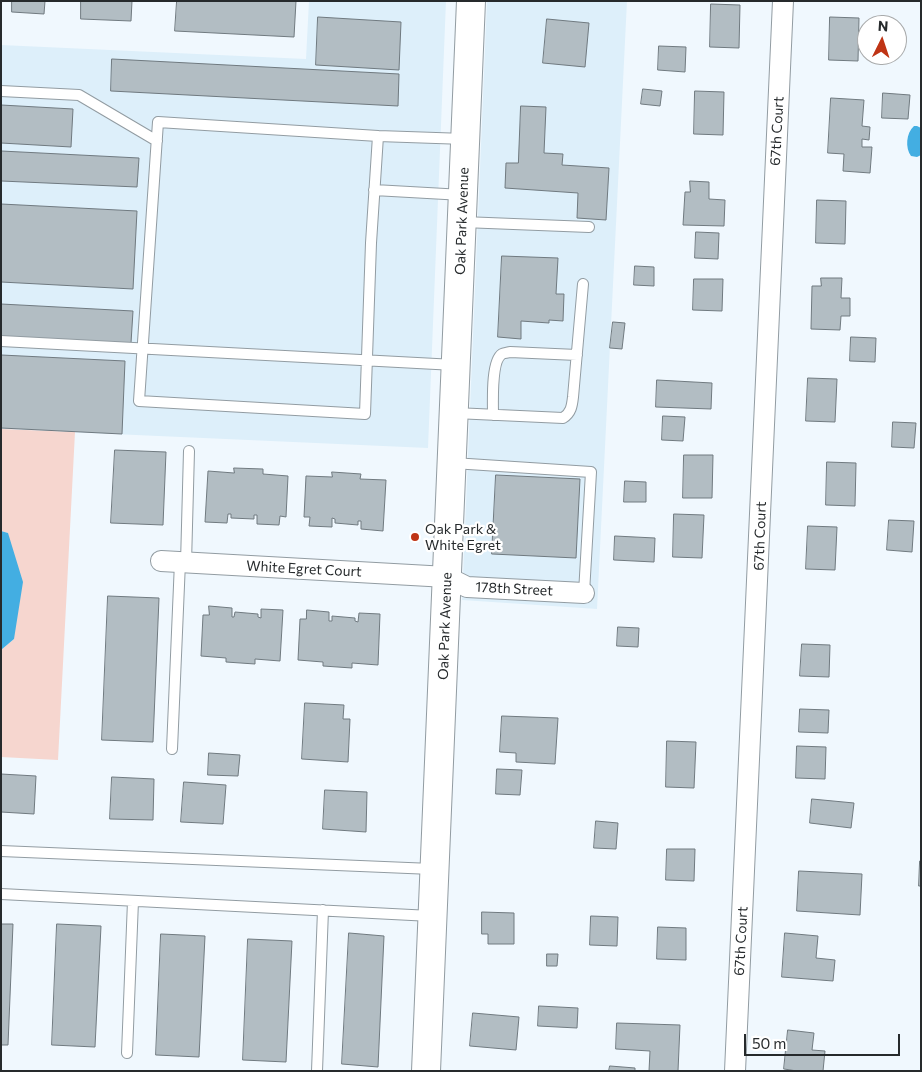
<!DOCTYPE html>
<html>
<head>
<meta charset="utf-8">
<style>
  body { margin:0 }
  #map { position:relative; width:922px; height:1072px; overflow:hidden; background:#f0f8fe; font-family:Commissioner,sans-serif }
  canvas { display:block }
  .frame { position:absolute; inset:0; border:2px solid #262a2c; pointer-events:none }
  .north { position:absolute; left:857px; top:15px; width:50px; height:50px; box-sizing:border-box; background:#fff; border:1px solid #a8aaab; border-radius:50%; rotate:4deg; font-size:14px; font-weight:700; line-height:20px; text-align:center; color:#262a2c }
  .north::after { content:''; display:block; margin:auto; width:18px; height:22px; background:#bf3415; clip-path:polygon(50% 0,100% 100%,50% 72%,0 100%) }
  .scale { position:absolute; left:744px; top:1034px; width:156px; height:22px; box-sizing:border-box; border:2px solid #262a2c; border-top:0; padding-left:6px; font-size:15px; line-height:18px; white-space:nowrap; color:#262a2c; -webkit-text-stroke:4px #fff; paint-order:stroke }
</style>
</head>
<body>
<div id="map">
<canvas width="922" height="1072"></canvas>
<div class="frame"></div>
<div class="north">N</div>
<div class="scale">50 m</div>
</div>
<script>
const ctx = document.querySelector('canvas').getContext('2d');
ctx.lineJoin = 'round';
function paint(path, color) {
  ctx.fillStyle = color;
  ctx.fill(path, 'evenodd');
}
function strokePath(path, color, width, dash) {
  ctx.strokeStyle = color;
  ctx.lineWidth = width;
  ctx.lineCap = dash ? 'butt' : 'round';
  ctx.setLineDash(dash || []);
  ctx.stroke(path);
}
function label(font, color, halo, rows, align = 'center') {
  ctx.font = font + ' Commissioner,sans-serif';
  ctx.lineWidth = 4.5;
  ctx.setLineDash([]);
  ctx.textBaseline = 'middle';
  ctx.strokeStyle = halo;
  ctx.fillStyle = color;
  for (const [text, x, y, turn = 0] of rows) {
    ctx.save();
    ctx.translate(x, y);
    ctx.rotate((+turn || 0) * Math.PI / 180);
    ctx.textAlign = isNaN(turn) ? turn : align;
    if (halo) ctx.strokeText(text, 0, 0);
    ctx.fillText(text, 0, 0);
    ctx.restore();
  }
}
paint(new Path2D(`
  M309 1H446L428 448 1 429V45L306 59Z
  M487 1H627L597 609 462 600Z`), '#ddeffa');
paint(new Path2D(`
  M1 429 75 432 58 760 1 757V650L14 639 8 533 1 531Z`), '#f6d6cf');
paint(new Path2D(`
  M914 126H917L921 128V155L917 157 911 156C905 148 906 133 914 126Z
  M1 531 8 533 23 582 14 639 1 650Z`), '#43aee2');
const building = new Path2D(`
  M12 1H45L44 14 12 12Z
  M81 1H132L131 21 81 19Z
  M177 1H296L294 37 175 31Z
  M711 4 740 5 739 48 710 47Z
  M318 17 401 22 399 70 316 65Z
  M830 17 859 18 858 61 829 60Z
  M547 19 589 23 585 67 543 63Z
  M659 46 686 47 685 72 658 70Z
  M112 59 399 74 398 106 111 91Z
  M643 89 662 91 660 106 641 104Z
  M695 91 724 92 723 135 694 134Z
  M883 93 910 95 908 119 882 118Z
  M831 98 864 100 862 126 870 127 869 140 862 139V147H872L870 173 843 171 844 154 828 153Z
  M1 105 73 109 71 147 1 143Z
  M521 106 546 107 544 153 563 154 562 165 609 168 606 220 577 218 578 193 505 188 506 163H518Z
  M1 151 139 158 137 187 1 181Z
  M690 181 709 182V199L725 200 724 226 683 225 685 192H690Z
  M817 200 846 201 845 244 816 243Z
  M1 204 137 211 133 289 1 282Z
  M696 232 719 233 718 259 695 258Z
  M502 256 558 258 556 294H564L563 321 549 320V323L521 321V339L498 337Z
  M635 266 654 267V286L634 285Z
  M821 278H842L841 298H850V316H841L840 330 811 329 812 286H821Z
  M694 279H723L722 311 693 310Z
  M1 304 133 311 131 343 1 337Z
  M613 322 625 323 622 349 610 348Z
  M851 337 876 338 875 362 850 361Z
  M1 355 125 361 122 434 1 428Z
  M808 378 837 379 835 422 806 421Z
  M657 380 712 383 711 409 656 407Z
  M663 416 685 417 683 441 662 440Z
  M893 422 916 423 914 448 892 447Z
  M115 450 166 452 163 525 111 523Z
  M684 455H713L712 498H683Z
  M827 462 856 463 855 506 826 505Z
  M234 468 263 469V474L288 476 286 517 280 516 279 525 257 524V515H254V519L231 518V514H228L227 523 205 522 208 471 234 473Z
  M332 472 361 474 360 479 386 480 383 531 361 529V521H358V525L335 523V519L332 518V527L309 526 310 517H304L306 476 332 477Z
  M496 475 580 479 576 558 492 554Z
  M625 481 646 482V502H624Z
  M674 514 704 515 702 558 673 557Z
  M889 520 914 521 912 552 887 550Z
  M808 526 837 527 835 570 806 569Z
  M615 536 655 538 654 562 614 560Z
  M108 596 159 598 153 742 102 740Z
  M209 606 232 608V617H234L235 612 258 614V617L261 618V609L283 610 280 661 255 659V664L226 662V658L201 656 203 615H209Z
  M307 610 329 612V621H332V616L355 618V621L358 622 359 613 380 614 378 665 352 663V668L323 666V662L298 660 300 619H306Z
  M618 627 639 628 638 647 617 646Z
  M802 644 830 645 829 677 800 676Z
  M305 703 344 705 343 719H350L348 762 302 759Z
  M800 709 829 710 828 733 799 732Z
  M502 716 558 718 555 764 516 762V753L500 752Z
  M667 741 696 742 694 788 666 787Z
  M797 746 826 747 825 779 796 778Z
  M209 753 240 755 238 776 208 775Z
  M497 769 522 770 520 795 496 794Z
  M1 774 36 776 34 814 1 812Z
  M112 777 154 779 153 820 110 819Z
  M184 782 226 785 223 824 181 822Z
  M325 790 367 792 366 832 323 829Z
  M812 799 854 803 851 828 810 823Z
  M596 821 618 823 616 849 594 848Z
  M667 849H695L694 881 666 880Z
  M920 861H921V886H919Z
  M799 871 862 874 860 915 797 911Z
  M482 912 514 913V944H488V934H482Z
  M591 916 618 917 617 946 590 945Z
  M1 924H13L8 1045H1Z
  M57 924 101 926 95 1047 52 1045Z
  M658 927 686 928V960L657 959Z
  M349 933 384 936 378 1067 342 1064Z
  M785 933 818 936 816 958 835 960 833 981 782 977Z
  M161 934 205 936 199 1057 156 1055Z
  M248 939 292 941 286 1062 243 1060Z
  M547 954H558L557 966H547Z
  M539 1006 578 1008 577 1028 538 1026Z
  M473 1013 519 1017 516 1050 470 1046Z
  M617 1023 680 1025 678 1071H649L650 1051 616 1049Z
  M788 1030 814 1033 812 1050 825 1051 823 1071H797L784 1069Z
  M610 1066 635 1068V1071H609Z`);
paint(building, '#b2bdc3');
strokePath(building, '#707a80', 1);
const lane = new Path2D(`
  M1 91 79 95 157 141
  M378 136 371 243 365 414 139 401 158 122 378 136 465 139
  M374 190 463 195
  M463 222 589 227
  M1 341 455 365
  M455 413 563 418C571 413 572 406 573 397L583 284
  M493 415C493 402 491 361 502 354 504 353 507 353 510 352L577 355
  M453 463 591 472 584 593
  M186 563 189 451
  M172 749 180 562
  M1 851 432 869
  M1 894 431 916
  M127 1053 133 901
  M317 1071 323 910`);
const street = new Path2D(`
  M161 561 447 577 467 587 584 593
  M735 1071 783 1`);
const secondary = new Path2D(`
  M426 1071 471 1`);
strokePath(lane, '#929ca2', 12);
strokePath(street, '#929ca2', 22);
strokePath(secondary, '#929ca2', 30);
strokePath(lane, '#fff', 10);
strokePath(street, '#fff', 20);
strokePath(secondary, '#fff', 28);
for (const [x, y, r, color] of [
  [415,537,5,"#bf3415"]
]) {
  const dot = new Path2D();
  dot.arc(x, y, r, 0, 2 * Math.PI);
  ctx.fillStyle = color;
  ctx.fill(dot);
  strokePath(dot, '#fff', 2);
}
label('14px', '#262a2c', '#fff', [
  ["67th Court",777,131,-87],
  ["Oak Park Avenue",462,221,-88],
  ["67th Court",760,536,-88],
  ["White Egret Court",304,569,3],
  ["178th Street",514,589,3],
  ["Oak Park Avenue",445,626,-88],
  ["67th Court",741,941,-87]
]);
label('14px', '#262a2c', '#fff', [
  ["Oak Park &",425,529],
  ["White Egret",425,545]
], 'left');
</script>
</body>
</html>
